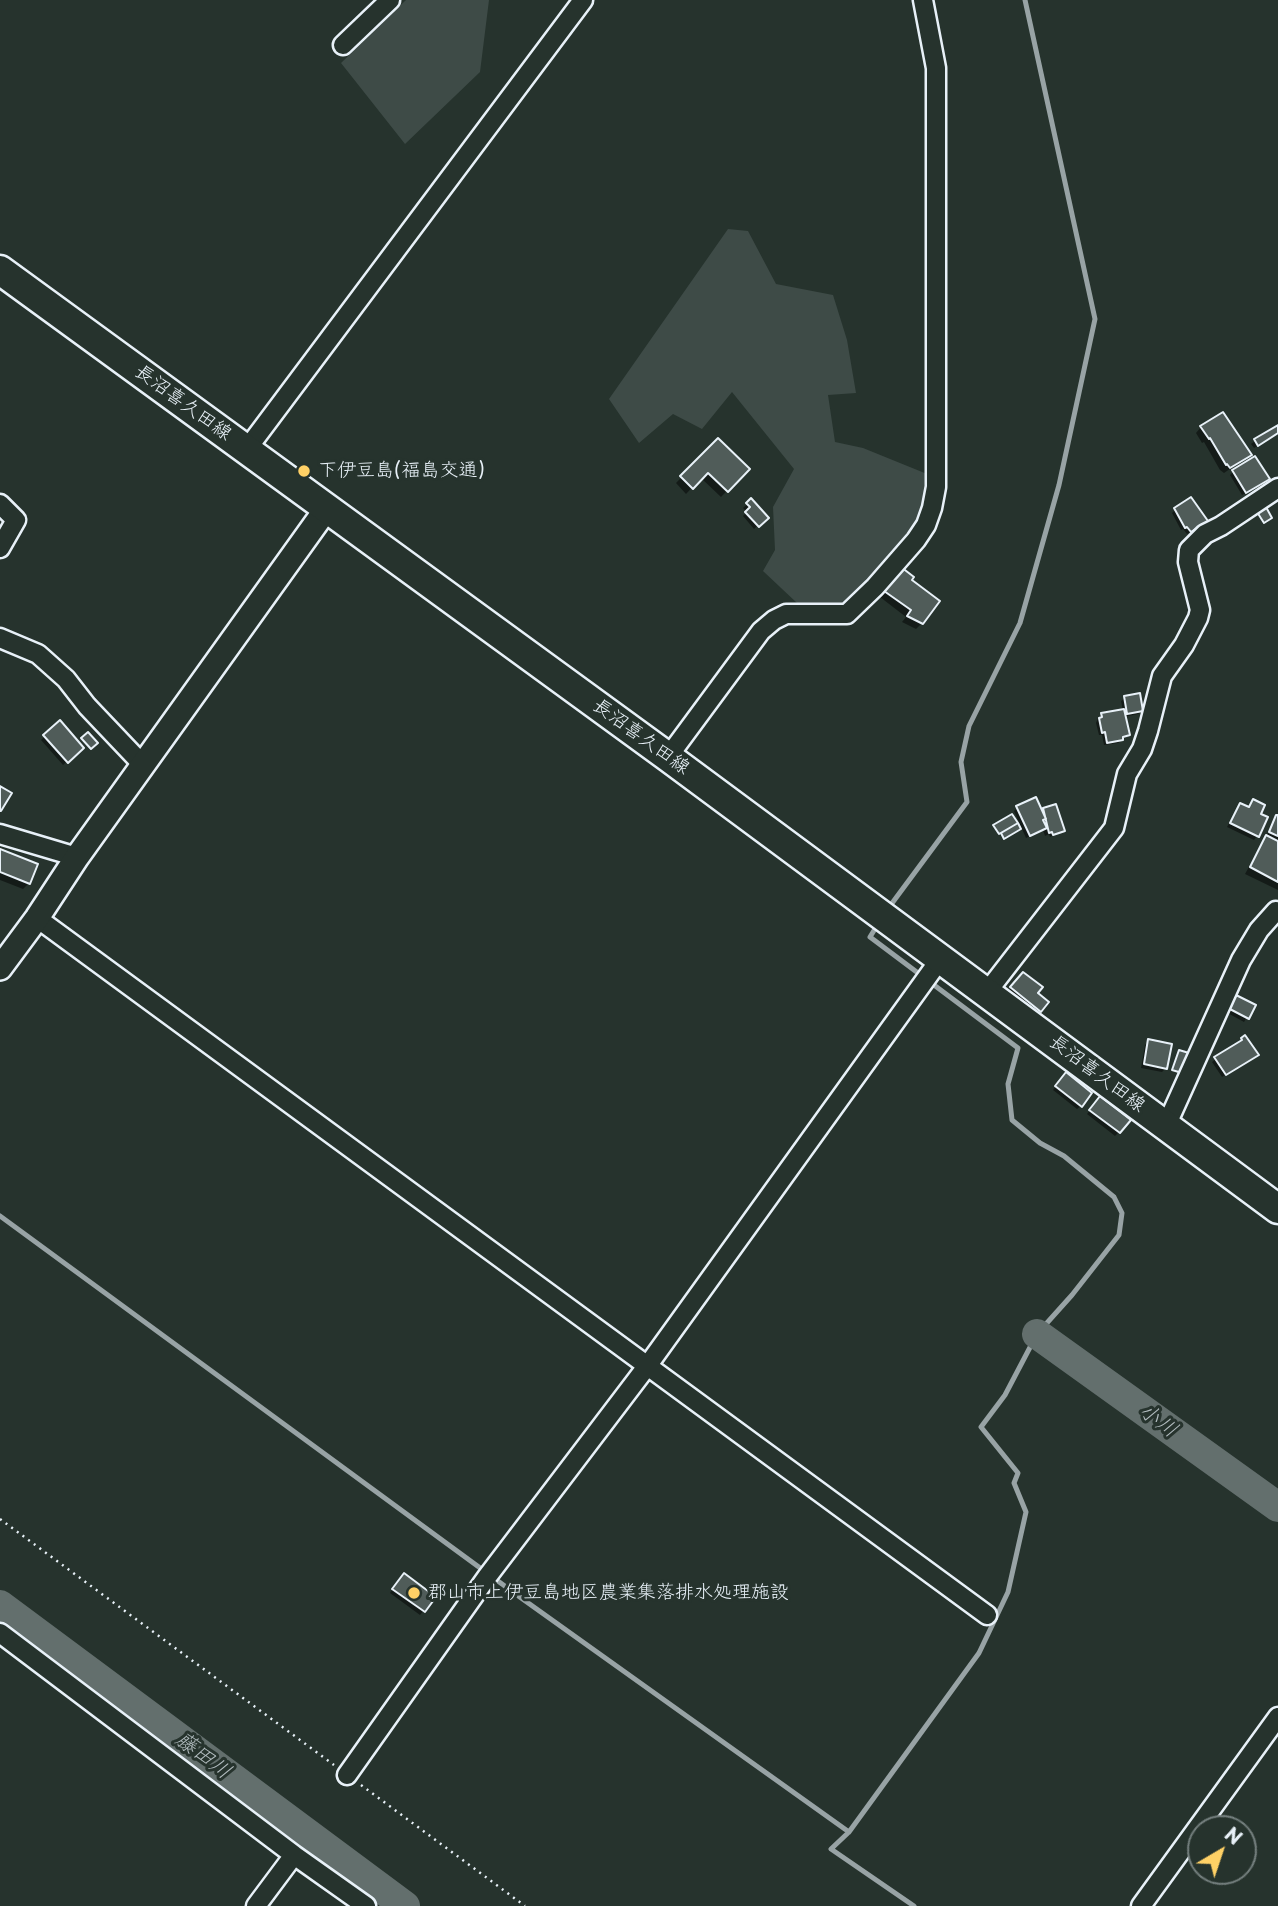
<!DOCTYPE html>
<html>
<head>
<meta charset="utf-8">
<style>
  body { margin:0 }
  #map { position:relative; width:1278px; height:1906px; overflow:hidden; background:#26332d; font-family:"Playpen Sans",sans-serif }
  canvas { display:block }
  .north { position:absolute; left:1187px; top:1815px; width:70px; height:70px; box-sizing:border-box; background:#26332d; border:2px solid #747f7e; border-radius:50%; rotate:39deg; font-size:19px; font-weight:700; line-height:28px; text-align:center; color:#e8f1f8 }
  .north::after { content:''; display:block; margin:auto; width:24px; height:32px; background:#ffd166; clip-path:polygon(50% 0,100% 100%,50% 72%,0 100%) }
</style>
</head>
<body>
<div id="map">
<canvas width="1278" height="1906"></canvas>
<div class="north">N</div>
</div>
<script>
const ctx = document.querySelector('canvas').getContext('2d');
ctx.lineJoin = 'round';
function paint(path, color) {
  ctx.fillStyle = color;
  ctx.fill(path, 'evenodd');
}
function strokePath(path, color, width, dash) {
  ctx.strokeStyle = color;
  ctx.lineWidth = width;
  ctx.lineCap = dash ? 'butt' : 'round';
  ctx.setLineDash(dash || []);
  ctx.stroke(path);
}
function label(font, color, halo, rows, align = 'center') {
  ctx.font = font + ' "Playpen Sans","Klee One",sans-serif';
  ctx.lineWidth = 6;
  ctx.setLineDash([]);
  ctx.textBaseline = 'middle';
  ctx.strokeStyle = halo;
  ctx.fillStyle = color;
  for (const [text, x, y, turn = 0] of rows) {
    ctx.save();
    ctx.translate(x, y);
    ctx.rotate((+turn || 0) * Math.PI / 180);
    ctx.textAlign = isNaN(turn) ? turn : align;
    if (halo) ctx.strokeText(text, 0, 0);
    ctx.fillText(text, 0, 0);
    ctx.restore();
  }
}
paint(new Path2D(`
  M406 0H489L480 72 405 144 341 63Z
  M728 229 748 231 776 284 833 295 847 340 856 393 828 395 835 442 863 448 932 476 924 515 886 573 843 605 797 603 763 571 775 550 773 507 794 469 732 392 702 429 673 414 639 443 609 399Z`), '#3e4b47');
paint(new Path2D(`
  M1201 427 1250 455 1224 473 1220 470 1204 442 1202 443 1196 433Z
  M1278 427V433L1254 448 1251 444 1255 441Z
  M718 440 748 469 721 497 701 478 686 494 676 483Z
  M306 464 311 468 308 472 303 468Z
  M1233 472 1264 482 1242 495 1230 475Z
  M751 501 766 518 754 529 743 516 747 512 743 508Z
  M1175 510 1202 524 1187 534 1183 529 1181 530 1172 513Z
  M896 575 909 581 922 623 916 629 902 622 906 617 880 597Z
  M1125 698 1142 711 1138 714 1124 717 1128 735 1125 738 1118 743 1104 745 1102 735H1099L1096 723 1098 718 1102 715 1123 711 1121 701Z
  M60 722 82 748 63 765 41 740Z
  M1253 801 1259 815 1257 836 1254 840 1227 827 1240 805 1248 809Z
  M1017 808 1041 813 1044 810 1063 830 1050 837 1049 834 1045 836 1043 830 1026 838 1014 811Z
  M1277 817 1278 841 1274 847 1278 849V890L1245 874Z
  M0 851 29 883 23 889 0 880Z
  M1019 977 1035 994 1040 1011 1036 1014 1008 992Z
  M1230 999 1254 1006 1244 1022 1224 1011Z
  M1242 1039 1253 1058 1222 1077 1212 1062Z
  M1149 1041 1166 1068 1162 1072 1141 1068 1145 1045Z
  M1063 1078 1081 1106 1077 1109 1053 1090Z
  M1097 1102 1119 1132 1115 1136 1087 1114Z
  M400 1579 434 1598 420 1615 390 1593Z`), '#0007');
strokePath(new Path2D(`
  M887 910 967 802 961 762 969 726 1020 623 1059 485 1095 319 1025 0
  M878 924 870 937 1018 1048 1008 1084 1012 1120 1040 1143 1064 1156 1114 1197 1122 1213 1119 1235 1072 1295 1037 1334 1005 1395 981 1427 1018 1473 1014 1483 1026 1512 1008 1592 979 1653 849 1832 831 1849 914 1906
  M0 1216 517 1595 849 1832`), '#98a3a5', 5);
strokePath(new Path2D(`
  M1037 1334 1278 1507
  M0 1605 405 1906`), '#636f6d', 30);
const building = new Path2D(`
  M1223 412 1252 455 1230 468 1227 464 1226 465 1210 438 1209 439 1200 426Z
  M1278 425V433L1258 446 1254 439Z
  M718 438 750 469 728 492 708 473 693 489 680 476Z
  M1255 456 1270 479 1246 493 1232 470Z
  M1191 497 1208 521 1191 532 1187 527 1185 528 1174 508Z
  M751 498 769 518 759 527 745 512 750 507 746 503Z
  M1266 507 1272 518 1264 523 1257 512Z
  M901 567 914 577 912 580 940 601 923 624 907 616 911 610 884 591Z
  M1140 693 1143 711 1127 714 1124 696Z
  M1124 709 1130 735 1123 737V740L1107 743 1105 732 1102 733 1099 718 1102 717 1101 713Z
  M60 720 84 748 68 763 43 735Z
  M88 732 98 743 91 749 81 738Z
  M0 786 12 793 1 811H0Z
  M1036 797 1046 819 1043 820 1047 828 1030 836 1016 806Z
  M1253 799 1265 805 1261 814 1268 817 1259 837 1230 823 1240 803 1249 807Z
  M1056 804 1065 831 1053 835 1052 832 1049 833 1043 808Z
  M1012 814 1018 823 999 834 993 825Z
  M1276 815H1278V836L1269 832Z
  M1018 823 1021 829 1004 839 1001 833Z
  M1266 835 1278 841V882L1250 867Z
  M0 849 38 864 30 884 0 872Z
  M1023 972 1043 987 1038 993 1049 1002 1041 1012 1010 987Z
  M1234 994 1256 1005 1249 1019 1226 1007Z
  M1245 1035 1259 1055 1226 1075 1214 1057 1242 1040 1241 1038Z
  M1148 1039 1172 1044 1167 1069 1144 1064Z
  M1179 1050 1189 1053 1182 1073 1172 1070Z
  M1066 1072 1092 1093 1082 1107 1055 1086Z
  M1100 1096 1131 1120 1120 1133 1089 1110Z
  M404 1573 436 1597 425 1612 392 1589Z`);
paint(building, '#505c59');
strokePath(building, '#e8f1f8', 2);
const minor = new Path2D(`
  M343 45 390 0
  M247 449 583 0
  M0 504 16 520 0 548
  M0 638 38 654 66 679 87 706 143 765
  M668 757 761 631 774 620 786 614H847L875 587 916 540 926 525 932 508 936 487V68L923 0
  M0 834 77 857
  M37 918 987 1615
  M987 992 1114 828 1127 774 1142 749 1148 731 1162 676 1184 645 1198 618 1200 610 1188 562 1189 550 1205 534 1221 526 1278 488
  M1166 1126 1241 960 1259 930 1276 911
  M0 1633 294 1855 366 1906
  M347 1775 487 1577 648 1365 941 958
  M256 1906 294 1855
  M1141 1906 1278 1717`);
const tertiary = new Path2D(`
  M0 968 37 918 77 857 327 508`);
const primary = new Path2D(`
  M0 270 668 757 1278 1209`);
strokePath(minor, '#e8f1f8', 23);
strokePath(tertiary, '#e8f1f8', 28);
strokePath(primary, '#e8f1f8', 33);
strokePath(new Path2D(`
  M0 1519 334 1765
  M361 1785 525 1906`), '#e8f1f8', 2.5, [2, 5]);
strokePath(minor, '#26332d', 18);
strokePath(tertiary, '#26332d', 23);
strokePath(primary, '#26332d', 28);
for (const [x, y, r, color] of [
  [304,471,7,"#ffd166"],
  [414,1593,7,"#ffd166"]
]) {
  const dot = new Path2D();
  dot.arc(x, y, r, 0, 2 * Math.PI);
  ctx.fillStyle = color;
  ctx.fill(dot);
  strokePath(dot, '#26332d', 2.5);
}
label('19px', '#e8f1f8', '#26332d', [
  ["長沼喜久田線",183,403,36],
  ["長沼喜久田線",641,737,36],
  ["長沼喜久田線",1097,1074,37]
]);
label('19px', '#e8f1f8', '#26332d', [
  ["下伊豆島(福島交通)",318,471],
  ["郡山市上伊豆島地区農業集落排水処理施設",428,1593]
], 'left');
label('italic 21px', '#b3bdc0', '#26332d', [
  ["小川",1158,1421,36],
  ["藤田川",203,1756,37]
]);
</script>
</body>
</html>
